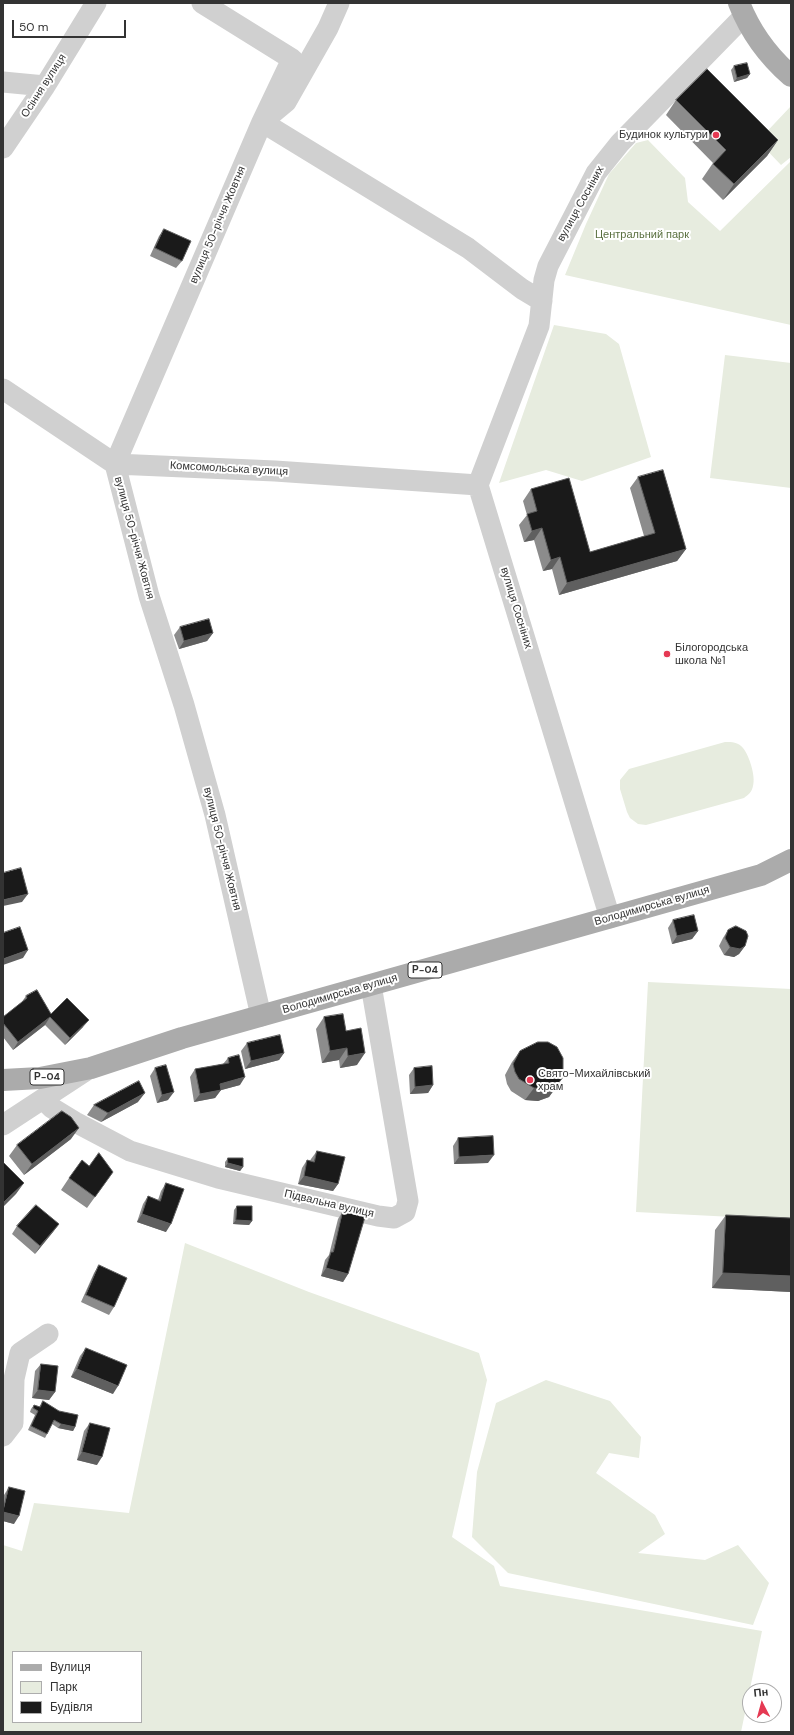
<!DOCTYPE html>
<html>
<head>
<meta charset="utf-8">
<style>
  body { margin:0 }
  #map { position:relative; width:794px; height:1735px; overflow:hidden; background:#fff; font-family:"DM Sans",sans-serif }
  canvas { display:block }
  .frame { position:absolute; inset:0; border:4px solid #333; pointer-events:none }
  .legend { position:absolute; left:12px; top:1651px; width:130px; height:72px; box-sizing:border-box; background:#fff; border:1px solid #adadad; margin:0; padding:5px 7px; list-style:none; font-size:12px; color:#333 }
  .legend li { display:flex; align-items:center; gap:8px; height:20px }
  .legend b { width:20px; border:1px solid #adadad }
  .north { position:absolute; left:742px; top:1683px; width:40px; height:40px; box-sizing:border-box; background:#fff; border:1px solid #adadad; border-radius:50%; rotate:354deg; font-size:11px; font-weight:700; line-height:16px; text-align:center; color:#333 }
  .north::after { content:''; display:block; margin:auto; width:14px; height:18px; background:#e53953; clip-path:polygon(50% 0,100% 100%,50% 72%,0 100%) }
  .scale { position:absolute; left:12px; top:20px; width:114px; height:18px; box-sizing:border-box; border:2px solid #333; border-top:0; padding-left:5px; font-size:12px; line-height:14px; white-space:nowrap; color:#333; -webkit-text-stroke:3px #fff; paint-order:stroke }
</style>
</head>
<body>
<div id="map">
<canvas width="794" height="1735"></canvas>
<div class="frame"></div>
<ul class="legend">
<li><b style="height:5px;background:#ababab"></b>Вулиця</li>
<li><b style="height:11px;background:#e7ecdf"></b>Парк</li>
<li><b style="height:11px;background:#1a1a1a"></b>Будівля</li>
</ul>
<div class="north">Пн</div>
<div class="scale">50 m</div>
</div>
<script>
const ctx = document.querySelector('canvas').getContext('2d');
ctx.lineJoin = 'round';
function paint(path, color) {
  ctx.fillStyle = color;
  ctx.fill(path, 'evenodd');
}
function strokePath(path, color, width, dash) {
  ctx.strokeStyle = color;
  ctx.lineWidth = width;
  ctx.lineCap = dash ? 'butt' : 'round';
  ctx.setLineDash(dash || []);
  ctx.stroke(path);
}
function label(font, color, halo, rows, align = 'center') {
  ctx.font = font + ' "DM Sans",sans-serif';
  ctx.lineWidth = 4;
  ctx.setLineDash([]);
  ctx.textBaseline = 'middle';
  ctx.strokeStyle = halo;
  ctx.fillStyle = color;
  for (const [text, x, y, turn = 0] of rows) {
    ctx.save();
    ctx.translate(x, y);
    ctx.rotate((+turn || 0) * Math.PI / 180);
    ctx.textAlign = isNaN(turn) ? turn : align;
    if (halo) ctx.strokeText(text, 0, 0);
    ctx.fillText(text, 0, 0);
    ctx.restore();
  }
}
paint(new Path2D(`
  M791 106V157L781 165 758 141Z
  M648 140 685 178 688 202 720 231 791 161V325L565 275 586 224 609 174 636 143Z
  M554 325 606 334 619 344 651 457 582 481 546 470 499 483Z
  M725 355 791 363V488L710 478Z
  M725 742C732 742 738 742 743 748 749 755 756 776 753 786 752 792 748 795 744 798L646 825 638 824 630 818 627 812 620 789V780L629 769Z
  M648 982 791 989V1220L636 1212Z
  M185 1243 309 1292 479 1353 487 1380 452 1537 494 1566 500 1586 762 1631 741 1732H3V1545L22 1551 34 1503 129 1513ZM13 1652H141V1722H13Z
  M546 1380 610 1401 641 1437 639 1458 609 1453 596 1473 655 1515 665 1534 638 1553 705 1560 738 1545 769 1583 753 1625 508 1573 472 1537 477 1472 496 1403Z`), '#e7ecdf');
strokePath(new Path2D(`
  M202 3 292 59 262 122 468 248 522 289 542 301
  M3 82 45 86
  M3 148 45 86 96 3
  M3 389 115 464 275 471 478 485
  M610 918 478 485 539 326 544 280 548 266 596 173 620 143 744 16
  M261 1016 215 815 184 705 149 596 115 464 262 122 286 102 328 28 339 3
  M43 1099 52 1108 75 1122 130 1151 218 1178 378 1216 394 1218 405 1212 408 1201 371 985
  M3 1125 90 1068
  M3 1436 13 1423 14 1379 20 1353 48 1334`), '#d0d0d0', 21);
strokePath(new Path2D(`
  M739 3C750 31 768 56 791 76
  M3 1080 40 1078 91 1068 182 1038 761 875 791 860`), '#ababab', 22);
paint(new Path2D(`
  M734 66 750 74 747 78 734 82 731 70Z
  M676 100 778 140 767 156 723 200 702 179 713 163 666 115Z
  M164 229 182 261 176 268 150 256 159 236Z
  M638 477 686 549 677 561 559 595 552 569 543 571 534 540 524 542 519 525 527 515 523 501 531 489 590 552 644 536 630 488Z
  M180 627 213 633 207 641 179 649 174 635Z
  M673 920 698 931 692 939 672 944 668 928Z
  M728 930 745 946 739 954 734 957 724 955 719 946 723 938Z
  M26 996 51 1014 83 1027 65 1045 45 1025 13 1050 3 1037V1017L21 1003Z
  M324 1017 346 1031 357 1065 340 1068 339 1060 322 1063 316 1029Z
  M247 1043 284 1053 279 1060 245 1069 241 1051Z
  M520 1051 555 1089 549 1097 538 1101 525 1100 511 1091 507 1084 505 1075 512 1062Z
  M228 1058 240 1085 221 1090 215 1098 194 1102 190 1077 195 1069 223 1064Z
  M155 1068 168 1100 157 1103 150 1076Z
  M414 1068 433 1085 428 1093 410 1094 409 1075Z
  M138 1102 101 1122 87 1115 94 1105Z
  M458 1138 488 1163 454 1164 453 1146Z
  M71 1139 24 1175 9 1156 17 1145Z
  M317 1151 338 1184 333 1191 298 1184 302 1168 307 1160 310 1161 311 1159Z
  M228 1158 243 1167 240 1171 225 1167V1162Z
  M89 1166 113 1172 87 1208 61 1190 69 1178Z
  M166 1183V1232L137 1222 143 1204 148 1196 158 1200 161 1191Z
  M237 1206 252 1221 249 1225 233 1224 234 1210Z
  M343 1211 348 1274 343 1282 321 1276 325 1260 329 1255 338 1219Z
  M726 1215 791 1218V1292L712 1288 715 1230Z
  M59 1224 53 1232 35 1254 12 1234 17 1226Z
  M99 1265 114 1307 109 1315 81 1302 94 1273Z
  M86 1348 113 1394 71 1377 80 1356Z
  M41 1364 55 1392 49 1400 32 1398 35 1371Z
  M43 1401 75 1427 73 1431 58 1428 52 1424 45 1438 28 1430 35 1415 30 1412 31 1409 34 1405 39 1407Z
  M90 1423 97 1465 77 1460 84 1431Z
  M9 1487 14 1524 3 1521V1498L4 1495Z`), '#8c8c8c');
paint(new Path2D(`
  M750 74 747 78 734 82 737 78Z
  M778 140 767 156 723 200 734 184Z
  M542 528 534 540 524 542 532 531Z
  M686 549 677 561 559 595 567 583Z
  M560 557 552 569 543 571 551 560Z
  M213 633 207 641 179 649 184 641Z
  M28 894 22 902 3 906V900Z
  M698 931 692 939 672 944 677 936Z
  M745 946 739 954 734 957 724 955 730 947Z
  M28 950 23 958 3 965V959Z
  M50 1017 45 1025 13 1050 18 1042Z
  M89 1020 83 1027 65 1045 70 1038Z
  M347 1048 339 1060 322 1063 330 1051Z
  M284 1053 279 1060 245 1069 251 1061Z
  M365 1053 357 1065 340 1068 348 1056Z
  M245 1077 240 1085 218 1091 221 1090 215 1098 194 1102 200 1094 220 1084Z
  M563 1077 549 1097 538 1101 525 1100 534 1088Z
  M433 1085 428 1093 410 1094 415 1087Z
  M174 1092 168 1100 157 1103 162 1095Z
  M145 1093 138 1102 101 1122 108 1113Z
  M79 1128 71 1139 24 1175 32 1164Z
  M494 1155 488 1163 454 1164 459 1157Z
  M228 1163 243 1167 240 1171 225 1167Z
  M304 1176 338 1184 333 1191 298 1184Z
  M24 1183 16 1194 3 1207V1203Z
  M142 1214 171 1224 166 1232 137 1222Z
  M236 1220 252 1221 249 1225 233 1224Z
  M59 1224 53 1232 35 1254 40 1246Z
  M326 1268 348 1274 343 1282 321 1276Z
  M723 1273 791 1276V1292L712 1288Z
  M77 1369 118 1386 113 1394 71 1377Z
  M38 1390 55 1392 49 1400 32 1398Z
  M61 1424 75 1427 73 1431 58 1428Z
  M82 1452 102 1457 97 1465 77 1460Z
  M3 1512 19 1516 14 1524 3 1521Z`), '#5f5f5f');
const building = new Path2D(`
  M747 63 750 74 737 78 734 66Z
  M707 69 778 140 734 184 713 164 726 150 676 100Z
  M164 229 191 241 182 261 155 248Z
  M663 470 686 549 567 583 560 557 551 560 542 528 532 531 527 514 537 511 531 489 569 478 590 552 655 533 638 477Z
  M209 619 213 633 184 641 180 627Z
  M21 868 28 894 3 900V873Z
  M694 915 698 931 677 936 673 920Z
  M736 926 746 931 748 936 745 946 740 949 730 947 725 938 728 930Z
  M20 927 28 950 3 959V933Z
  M37 990 51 1014 67 998 89 1020 70 1038 50 1017 18 1042 3 1023V1017L27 998 26 996Z
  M343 1014 346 1031 361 1028 365 1053 348 1056 347 1048 330 1051 324 1017Z
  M280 1035 284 1053 251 1061 247 1043Z
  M538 1042H548L557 1047 563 1058V1077L557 1085 546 1089 534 1088 519 1079 515 1072 513 1064 520 1051Z
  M239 1055 245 1077 220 1084 221 1090 200 1094 195 1069 229 1063 228 1058Z
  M166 1065 174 1092 162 1095 155 1068Z
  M432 1066 433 1085 415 1087 414 1068Z
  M139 1081 145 1093 108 1113 94 1105Z
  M62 1111 71 1117 79 1128 32 1164 17 1145Z
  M493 1136 494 1155 459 1157 458 1138Z
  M317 1151 345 1157 338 1184 304 1176 307 1160 314 1162Z
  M99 1153 113 1172 95 1197 69 1178 82 1160 89 1166Z
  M228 1158H243V1167L228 1163Z
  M3 1162 24 1183 3 1203Z
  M166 1183 184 1189 171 1224 142 1214 148 1196 160 1201Z
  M36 1205 59 1224 40 1246 17 1226Z
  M237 1206H252V1221L236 1220Z
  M343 1211 365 1217 348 1274 326 1268 331 1252H333Z
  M726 1215 791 1218V1276L723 1273Z
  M99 1265 127 1278 114 1307 86 1295Z
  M86 1348 127 1365 118 1386 77 1369Z
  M41 1364 58 1366 55 1392 38 1390Z
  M43 1401 59 1411 78 1415 75 1427 61 1424 54 1420 47 1434 31 1426 38 1411 33 1408 34 1405 40 1407Z
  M90 1423 110 1428 102 1457 82 1452Z
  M9 1487 25 1491 19 1516 3 1512Z`);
paint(building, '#1a1a1a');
strokePath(building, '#5f5f5f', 1);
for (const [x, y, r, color] of [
  [716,135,4,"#e53953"],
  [667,654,4,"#e53953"],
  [530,1080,4,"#e53953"]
]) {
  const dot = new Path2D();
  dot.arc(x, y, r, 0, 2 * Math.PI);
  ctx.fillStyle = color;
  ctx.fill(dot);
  strokePath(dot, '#fff', 1.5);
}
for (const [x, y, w] of [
  [425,970,34],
  [47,1077,34]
]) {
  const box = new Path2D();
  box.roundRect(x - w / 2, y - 8, w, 16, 3);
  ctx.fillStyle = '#fff';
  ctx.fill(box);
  strokePath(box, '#333', 1);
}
label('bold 10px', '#333', null, [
  ["Р-04",425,970],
  ["Р-04",47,1077]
]);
label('11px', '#333', '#fff', [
  ["Осіння вулиця",44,86,-57],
  ["вулиця Сосніних",581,204,-61],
  ["вулиця 50-річчя Жовтня",218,225,-67],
  ["Комсомольська вулиця",229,469,3],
  ["вулиця 50-річчя Жовтня",134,538,75],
  ["вулиця Сосніних",516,608,73],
  ["вулиця 50-річчя Жовтня",222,849,76],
  ["Володимирська вулиця",652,906,-16],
  ["Володимирська вулиця",340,994,-16],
  ["Підвальна вулиця",329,1204,13]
]);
label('11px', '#333', '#fff', [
  ["Будинок культури",708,135,"right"],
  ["Білогородська",675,648],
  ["школа №1",675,661],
  ["Свято-Михайлівський",538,1074],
  ["храм",538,1087]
], 'left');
label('11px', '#596f3f', '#fff', [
  ["Центральний парк",642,235]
]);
</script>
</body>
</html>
